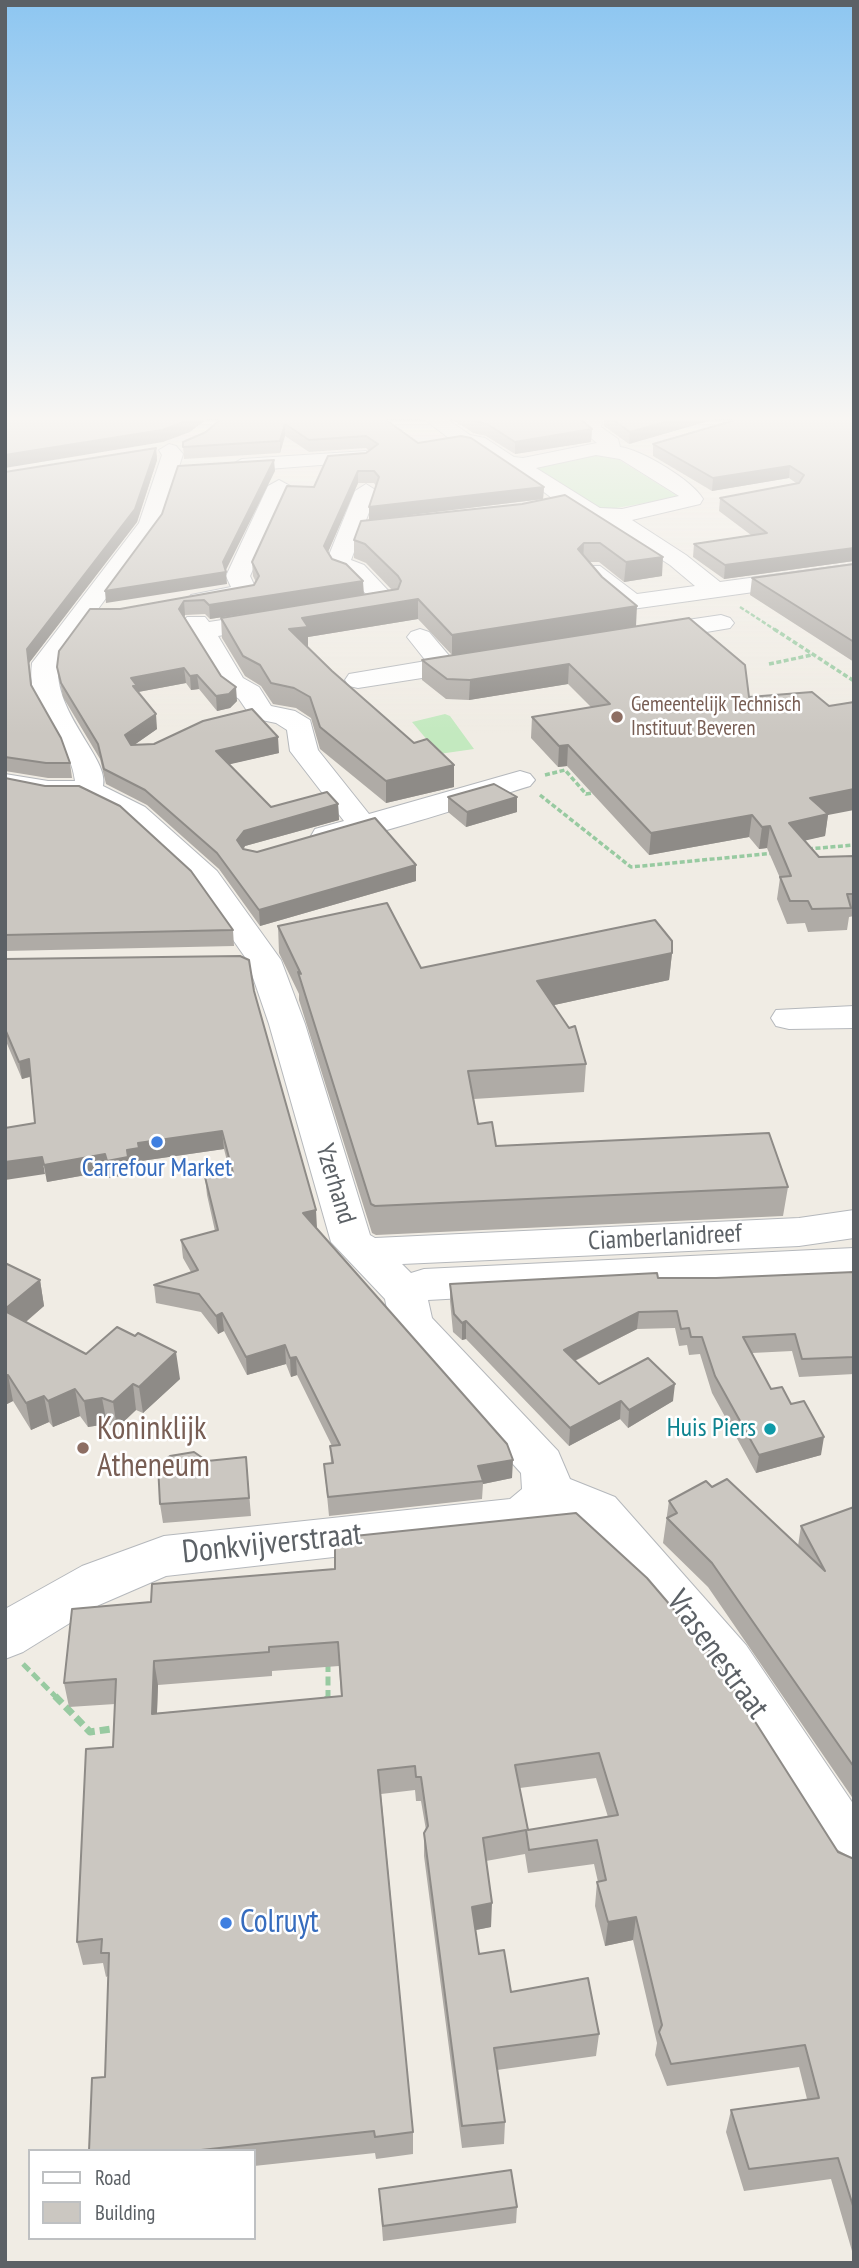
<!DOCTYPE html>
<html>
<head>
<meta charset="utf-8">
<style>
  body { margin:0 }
  #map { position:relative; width:859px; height:2268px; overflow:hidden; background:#f0ece4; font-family:"PT Sans Narrow",sans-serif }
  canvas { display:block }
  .frame { position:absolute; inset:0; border:7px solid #5c6166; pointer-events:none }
  .legend { position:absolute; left:28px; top:2149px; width:228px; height:91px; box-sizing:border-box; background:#fff; border:2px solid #bec0c2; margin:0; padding:9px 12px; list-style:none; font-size:21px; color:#5c6166 }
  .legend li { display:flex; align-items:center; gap:14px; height:35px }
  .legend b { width:35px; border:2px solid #bec0c2 }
</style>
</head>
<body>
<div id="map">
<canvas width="859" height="2268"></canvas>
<div class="frame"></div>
<ul class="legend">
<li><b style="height:9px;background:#fff"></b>Road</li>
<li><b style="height:19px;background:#cbc7c1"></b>Building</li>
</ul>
</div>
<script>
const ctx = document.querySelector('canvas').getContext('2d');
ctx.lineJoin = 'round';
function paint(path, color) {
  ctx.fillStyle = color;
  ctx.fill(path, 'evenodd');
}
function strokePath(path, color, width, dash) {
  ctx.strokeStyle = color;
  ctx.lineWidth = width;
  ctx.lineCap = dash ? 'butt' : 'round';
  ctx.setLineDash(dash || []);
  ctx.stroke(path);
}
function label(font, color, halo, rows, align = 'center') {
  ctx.font = font + ' "PT Sans Narrow",sans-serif';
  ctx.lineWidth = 5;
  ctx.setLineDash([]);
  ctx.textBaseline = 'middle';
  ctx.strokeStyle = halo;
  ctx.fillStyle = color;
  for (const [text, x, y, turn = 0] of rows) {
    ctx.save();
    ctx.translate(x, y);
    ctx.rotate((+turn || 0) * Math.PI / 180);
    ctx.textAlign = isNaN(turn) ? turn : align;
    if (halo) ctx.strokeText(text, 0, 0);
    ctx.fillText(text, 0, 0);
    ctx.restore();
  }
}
paint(new Path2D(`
  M607 452 679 497 600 511 533 465Z
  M445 714 450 716 474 749 439 754 412 722Z`), '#c3e9bf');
const minor = new Path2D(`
  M421 417H444L470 435 485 438 514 457 523 458 597 443 580 429 584 421 581 417H603L601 427 618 439 620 447C642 450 692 480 703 499L700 504 632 520 686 555 720 582 854 564V578L632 609 623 607 584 576 580 571 584 566H600L637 594 695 586 670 565 604 522 575 515 514 470 502 467 473 448 458 445ZM596 455 620 459 679 496 622 509 600 508 536 468Z
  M169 444 176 446 183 454 161 524 58 663C53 714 110 759 103 786L145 807 217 871 281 960 305 1024 370 1235 375 1238 799 1218 854 1210V1238L799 1246 402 1264 411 1273 424 1269 854 1248V1276L428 1300 432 1318 558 1451 570 1479 615 1497 746 1645 854 1805V1882L834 1874 710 1677 581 1523 560 1514 536 1531 519 1536 166 1576 99 1605 23 1652 5 1659V1609L82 1566 164 1536 510 1499 522 1489 521 1473 397 1335 390 1324 385 1299 331 1242 269 1024 247 960 195 885 123 819 82 799H48L5 792V774L48 781H75C71 738 25 718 32 663L139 523 162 455 159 450Z
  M366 451 376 457 373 461 242 471 231 465 242 459Z
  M279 480 290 486 250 576 257 591 254 596 200 607 191 605 188 600 191 595 231 587 226 576 268 486Z
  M366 484 377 491 351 560 364 565 399 602 396 607 350 614 341 612 338 607 341 602 369 597 348 575 335 571 327 560 355 491Z
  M274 612 283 615 287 620 283 625 218 636 243 678 259 687 271 706 295 711 310 720 318 750 369 814 520 771 530 774 535 780 530 786C493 797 341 849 315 843L311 836 315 829 344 821 290 751 287 730 276 723 252 718 239 699 224 689 183 622 187 617H205L209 622Z
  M721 615 730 618 734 623 730 628 647 642 638 639 634 634 638 629 647 626Z
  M420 629 429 632 451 658 473 654 482 656 486 662 482 668 473 670 358 688 349 686 345 680 349 674 426 661 407 637 411 632Z
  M854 1006V1028L789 1029 776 1026 771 1018 776 1010Z`);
strokePath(minor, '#b5b8bc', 2);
strokePath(new Path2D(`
  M740 607 777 631`), '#98caa1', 2.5, [4.5, 2]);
strokePath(new Path2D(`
  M774 629 854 681
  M769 664 812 655
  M545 775 565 770 586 794 598 792
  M540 795 631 867 775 853
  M808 849 854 845`), '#98caa1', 3.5, [5, 2.5]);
strokePath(new Path2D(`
  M328 1663V1698
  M23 1664 57 1698`), '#98caa1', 5, [9, 4.5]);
strokePath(new Path2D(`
  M55 1696 90 1732 118 1728
  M328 1696V1700`), '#98caa1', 7, [10, 5]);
paint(minor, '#fff');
paint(new Path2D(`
  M223 417H382L418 443 544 487 543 499 369 520 376 486 374 483H358L328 552 332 559 364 594 392 590 366 563 354 558V540L565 495 662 576 624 582 599 562H589L636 626 452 655 418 619 308 637V647L332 671 414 743 454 765V787L386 803 320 749 311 718 296 708 273 704 261 686 245 676 222 638 221 618 280 608 210 619 205 614 185 615 184 617 237 701 230 708 217 711 199 689 191 690 186 683 138 692 157 729 134 745 279 753 229 764 271 807 338 804 339 820 245 846 244 849 416 881 260 926 219 869 147 805 106 784 100 759 63 697 57 667 120 609 254 585 256 582 253 576 252 562 314 487 369 451 366 448 309 452 285 436 280 453 184 459 183 447 206 432Z
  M449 417H580V419L592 429 591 442 515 454 486 436 473 433Z
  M604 417H854V561L724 579 693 557 694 544 751 535 719 511 720 498 796 483 789 478 712 491 653 456V444L738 419 737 417H722L629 444 604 426Z
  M156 448 157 460 137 522 29 663 32 687 70 763 72 778H48L5 771V472Z
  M854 564V662L750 595 752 578Z
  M689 618 749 697 828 815 825 836 804 840 819 857 854 856V916L849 917 847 930 808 932 805 923 787 924 777 899 780 878 767 848 759 849 749 837 649 855 567 766 558 767 531 738 532 717 591 707 568 684 469 700 446 699 422 680V660Z
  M5 778 233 930 234 946 5 951Z
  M448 797H517V812L466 827 448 812Z
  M278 926 421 968 672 953 669 980 554 1005 586 1064 584 1092 474 1099 478 1124 496 1146 788 1187 783 1216 376 1235 372 1233 299 1000V994L279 953Z
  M5 959 254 991 317 1228 512 1478 483 1484 482 1499 329 1516 324 1464 331 1463 330 1446H332L297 1375 291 1377 286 1364 247 1375 224 1331 218 1334 201 1312 156 1303 154 1285 191 1272 183 1258 181 1240 215 1231 207 1195 205 1177 230 1173 224 1149 141 1161V1165L129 1168 130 1174 109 1178 108 1171 47 1182 35 1123 30 1077 22 1079 5 1039Z
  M5 1263 40 1280 44 1306 26 1322 86 1354 180 1379 143 1413 136 1410 117 1428 107 1424 88 1427 80 1416 53 1427 49 1422 31 1430 13 1401 5 1405Z
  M854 1272V1374L799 1377 792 1351 752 1353 771 1389 821 1455 756 1473 712 1393 700 1354 689 1355 687 1345 679 1346 675 1328 637 1329 575 1361 599 1384 673 1401 628 1428 620 1419 569 1446 466 1339 462 1340 453 1332 450 1301V1284L658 1278H716Z
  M246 1457 251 1516 163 1523 160 1504 207 1461Z
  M712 1487 798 1546 801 1526 854 1507V1800L708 1587 663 1543 669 1501Z
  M335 1569 854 1859V2251H852L831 2179 744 2191 726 2132 731 2110 807 2099 799 2067 667 2086 655 2055 657 2043 633 1940 605 1946 595 1906 597 1882H598L594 1864 528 1873 525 1854 486 1861 491 1927 475 1930 479 1954 511 1992 599 2034 596 2056 497 2070 505 2122 504 2144 462 2148 424 1856V1833L426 1830 421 1801H416L415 1790 381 1794 413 2132V2154L376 2159 375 2153 254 2166V2151H89L105 2077 108 1976 106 1977 103 1963 83 1965 77 1942 113 1747 115 1704 69 1707 64 1683 151 1602ZM339 1666 341 1696 157 1713 158 1685 272 1676V1671ZM596 1778 608 1817 528 1830 520 1788Z
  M379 2189 517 2207 516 2223 383 2241Z`), '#afaba6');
paint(new Path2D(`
  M192 417H209L190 432 163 442 5 468V455Z
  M682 417H722L629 444 630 432Z
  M285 424V436L280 453V441Z
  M592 429 591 442 515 454V442Z
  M156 448 157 460 137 522 29 663 33 700 27 649Z
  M274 460 275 471 225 572H226L227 584 106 603 105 591 223 562Z
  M790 466 789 478 712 491 713 478Z
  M358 471V483L325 559 324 546Z
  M544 487 543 499 369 520V507Z
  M584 543 583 562 578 549Z
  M854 548V561L724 579 725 565Z
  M663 557 662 576 624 582 626 562Z
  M363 581 364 595 210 619 209 605Z
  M418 599V619L308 637V647L290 649 289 629 302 618Z
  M184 601 185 615 181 623 179 609Z
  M637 606 636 626 452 655V635Z
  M569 664 568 684 469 700 470 680Z
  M184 668 186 683 138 692 139 700 131 678Z
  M197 675 199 689 191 690 190 676Z
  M236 687 237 701 230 708 217 711 216 696Z
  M156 714 157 729 127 750 125 735Z
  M278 737 279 753 218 767 216 751Z
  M568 745 567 766 558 767 559 746Z
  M454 765V787L386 803V781Z
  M854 789V810L828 815 825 836 786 845 789 823 810 798Z
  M517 797V812L466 827 467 812Z
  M338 804 339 820 245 846 238 856 237 840 244 831Z
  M752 815 749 837 649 855 651 833Z
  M770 826 767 848 759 849 762 827Z
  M416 865V881L260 926 259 910Z
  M672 953 669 980 536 1009 537 981Z
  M29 1059 32 1076 22 1079 19 1062Z
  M222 1131 224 1149 141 1161V1165L129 1168 130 1174 109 1178 107 1161 138 1143Z
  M105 1154 108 1171 47 1182 44 1165Z
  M42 1157 45 1174 5 1180V1162Z
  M316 1210 317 1228 303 1213Z
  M40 1280 44 1306 9 1336 5 1317V1309Z
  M639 1312 637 1329 562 1367 564 1350Z
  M222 1313 224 1331 218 1334 216 1316Z
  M466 1321V1339L462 1340V1323Z
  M285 1345 286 1364 247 1375 246 1357Z
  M176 1352 180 1379 143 1413 139 1387Z
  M296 1357 297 1375 291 1377 290 1358Z
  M8 1375 13 1401 5 1405V1376Z
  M133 1384 136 1410 117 1428 113 1402Z
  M675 1384 673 1401 628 1428 629 1410Z
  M75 1389 80 1416 53 1427 48 1401Z
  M44 1396 49 1422 31 1430 26 1403Z
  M102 1398 107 1424 88 1427 84 1401Z
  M621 1401 620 1419 569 1446 570 1428Z
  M824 1437 821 1455 756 1473 759 1455Z
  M513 1460 512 1478 483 1484 478 1466Z
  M154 1661 158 1685 156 1738 152 1714Z
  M492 1903 491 1927 471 1931 472 1907Z
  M636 1917 633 1940 605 1946 608 1922Z`), '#8e8b87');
const building = new Path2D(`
  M5 417H192L189 420 162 430 5 455Z
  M223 417H382L418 443 461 436 471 438 544 487 369 507 379 477 374 471H358L324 546 332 559 346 564 363 581 209 605 204 600 184 601 179 609 221 676 236 687 229 694 216 696 197 675 190 676 184 668 131 678 137 686H133L156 714 125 735 131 745 154 744 203 721 252 709 278 737 216 751 271 807 327 792 338 804 244 831 237 840 243 849 257 852 375 818 416 865 259 910 217 853 145 790 104 769 98 744 61 683 57 667 59 651 90 609H120L254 585 259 576 252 562 287 486 314 487 328 456 366 453 378 444 366 436 309 440 285 424 280 441 183 447V442L206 432Z
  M467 417H578L592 429 515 442 487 424 473 421Z
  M609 417H682L630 432Z
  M740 417H854V548L725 565 694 544 767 533 720 498 799 483 804 475 790 466 713 478 653 444 739 419Z
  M156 448 135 509 27 649 31 685 61 738 70 763H46L5 757V472Z
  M274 460 223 562 226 572 105 591 162 514 178 466Z
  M565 495 663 557 626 562 600 543H584L578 549 602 577 637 606 452 635 418 599 302 618 308 627 289 629 332 671 414 743 427 739 454 765 386 781 320 727 310 697 294 688 271 683 260 665 243 656 221 618 398 589 401 581 398 576 365 544 354 540 361 521 522 504Z
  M854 564V642L752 578Z
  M689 618 745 665 749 697 812 692 829 706 854 702V789L810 798 828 814 789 823 819 857 854 856V894H847L851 908 812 909 808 901H790L780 877 791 876 770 826 762 827 752 815 651 833 568 745 559 746 532 717 610 704 569 664 470 680 447 679 422 660Z
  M5 778 45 786H79L120 806 191 871 233 930 5 935Z
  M494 784 517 797 467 812 448 797Z
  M387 903 421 968 655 920 672 941V953L537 981 569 1028 575 1026 586 1064 468 1071 478 1124 492 1122 496 1146 769 1133 788 1187 375 1206 371 1204 298 972 301 974 278 926Z
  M240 956 249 960 254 991 316 1210 303 1213 507 1444 513 1460 478 1466 483 1481 328 1497 324 1464 333 1463 330 1446 340 1445 296 1357 290 1358 285 1345 246 1357 222 1313 216 1316 199 1294 154 1285 198 1270 181 1240 218 1230 205 1177 233 1173 222 1131 138 1143 139 1148 127 1150 128 1157 107 1161 105 1154 44 1165 42 1157 5 1162V1128L35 1123 29 1059 19 1062 5 1029V959Z
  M5 1263 40 1280 5 1309Z
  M854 1272V1357L802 1359 795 1334 743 1337 771 1389 782 1387 791 1404 804 1401 824 1437 759 1455 715 1376 702 1337H691L689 1328 681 1329 677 1311 639 1312 564 1350 599 1384 648 1358 675 1384 629 1410 621 1401 570 1428 466 1321 462 1323 454 1314 450 1284 657 1273 658 1278H716Z
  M5 1311 86 1354 117 1327 135 1336 138 1333 176 1352 139 1387 133 1384 113 1402 102 1398 84 1401 75 1389 48 1401 44 1396 26 1403 8 1375 5 1376Z
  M194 1452 207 1461 246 1457 249 1498 160 1504 158 1465 170 1456Z
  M727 1479 825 1571 801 1526 854 1507V1767L712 1563 667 1518 677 1513 669 1501 706 1481 712 1487Z
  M576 1513 647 1578 712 1654 838 1852 854 1859V2209L838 2158 749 2169 731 2110 819 2098 805 2045 671 2064 659 2032 662 2025 636 1917 608 1922 597 1882 606 1880 597 1840 529 1850 526 1830 483 1838 492 1903 472 1907 479 1954 504 1950 511 1992 588 1978 599 2034 494 2048 505 2122 462 2126 424 1833 428 1826 421 1777H416L415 1766 378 1770 413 2132 375 2137 374 2131 192 2151H89L92 2078 105 2077 109 1953H101L102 1939 77 1942 86 1749 113 1747 116 1679 64 1683 72 1609 151 1602 152 1584 335 1569V1538ZM338 1642 342 1696 152 1714 154 1661 269 1652V1647ZM599 1753 618 1815 528 1830 515 1765Z
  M511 2170 517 2207 383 2226 379 2189Z`);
paint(building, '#cbc7c1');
strokePath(building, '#8e8b87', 2);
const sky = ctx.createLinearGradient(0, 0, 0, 735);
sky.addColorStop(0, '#8dc6f1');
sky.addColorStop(0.57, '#f8f6f3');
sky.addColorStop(1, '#f8f6f300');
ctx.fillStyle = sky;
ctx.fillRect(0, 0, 859, 735);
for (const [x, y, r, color] of [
  [617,717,7,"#8d6e63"],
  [157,1142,7,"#3f7fe0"],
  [770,1429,7,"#0f9aa8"],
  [83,1448,7,"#8d6e63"],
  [226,1923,7,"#3f7fe0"]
]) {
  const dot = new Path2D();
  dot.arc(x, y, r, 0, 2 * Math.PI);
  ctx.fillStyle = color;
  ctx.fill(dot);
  strokePath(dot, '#fff', 2.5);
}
label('21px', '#785e54', '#fff', [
  ["Gemeentelijk Technisch",631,705],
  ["Instituut Beveren",631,729]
], 'left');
label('26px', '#366cbe', '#fff', [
  ["Carrefour Market",157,1169]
]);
label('26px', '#5c6166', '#fff', [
  ["Yzerhand",335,1184,73],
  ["Ciamberlanidreef",665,1238,-3]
]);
label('26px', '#0d838f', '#fff', [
  ["Huis Piers",756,1429]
], 'right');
label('32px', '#785e54', '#fff', [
  ["Koninklijk",97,1430],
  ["Atheneum",97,1467]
], 'left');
label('32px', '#5c6166', '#fff', [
  ["Donkvijverstraat",272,1544,-6],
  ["Vrasenestraat",717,1655,54]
]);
label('32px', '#366cbe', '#fff', [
  ["Colruyt",240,1923]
], 'left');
</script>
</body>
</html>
